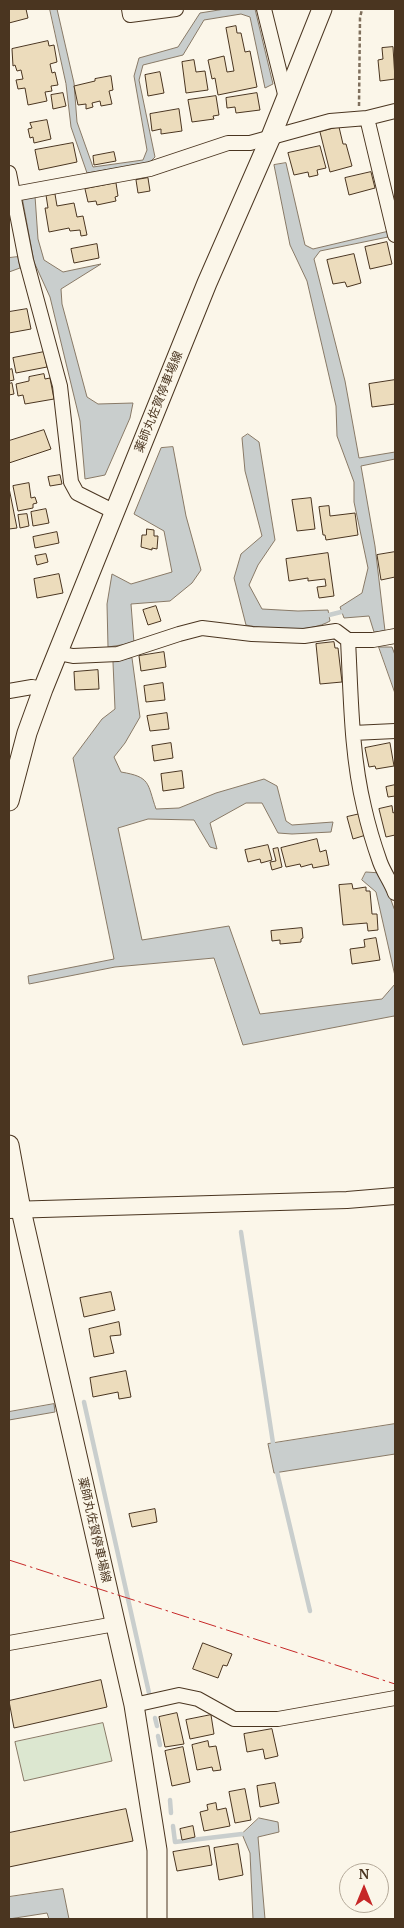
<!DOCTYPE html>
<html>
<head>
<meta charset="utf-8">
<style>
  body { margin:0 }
  #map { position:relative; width:404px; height:1928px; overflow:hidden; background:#fbf6e9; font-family:"PT Serif",serif }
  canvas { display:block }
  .frame { position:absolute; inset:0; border:10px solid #4a3520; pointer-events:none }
  .north { position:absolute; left:339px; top:1863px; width:50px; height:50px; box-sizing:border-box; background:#fbf6e9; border:1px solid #b4a999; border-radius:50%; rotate:0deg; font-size:14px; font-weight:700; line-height:20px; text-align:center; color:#4a3520 }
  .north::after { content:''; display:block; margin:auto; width:18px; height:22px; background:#c62828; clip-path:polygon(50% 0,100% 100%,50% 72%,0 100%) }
</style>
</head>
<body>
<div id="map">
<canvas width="404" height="1928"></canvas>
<div class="frame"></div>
<div class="north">N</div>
</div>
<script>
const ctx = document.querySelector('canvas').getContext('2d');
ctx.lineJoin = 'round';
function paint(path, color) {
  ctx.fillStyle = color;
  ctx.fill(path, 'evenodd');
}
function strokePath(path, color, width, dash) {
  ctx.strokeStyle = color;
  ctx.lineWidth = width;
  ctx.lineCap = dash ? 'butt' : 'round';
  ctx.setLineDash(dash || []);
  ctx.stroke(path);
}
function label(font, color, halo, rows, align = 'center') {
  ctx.font = font + ' "PT Serif","Noto Sans JP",serif';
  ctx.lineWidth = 4;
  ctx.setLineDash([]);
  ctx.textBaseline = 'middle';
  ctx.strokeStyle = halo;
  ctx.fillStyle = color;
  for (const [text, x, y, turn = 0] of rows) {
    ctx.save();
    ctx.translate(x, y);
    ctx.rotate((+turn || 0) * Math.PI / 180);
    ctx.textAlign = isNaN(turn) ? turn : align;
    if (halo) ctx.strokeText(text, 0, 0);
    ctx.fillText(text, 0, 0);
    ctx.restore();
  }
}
const green = new Path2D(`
  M103 1723 112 1761 24 1781 15 1742Z`);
paint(green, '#dce7d0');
strokePath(green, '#887966', 1);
const water = new Path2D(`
  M50 9H57L74 83 77 122 93 167 143 160 147 150 134 76 139 58 178 47 200 13 225 9H255L273 84 265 88 250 17 241 14 204 20 183 55 143 65 139 80 155 157 149 163 87 173 71 127 66 84Z
  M286 163 305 245 313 249 389 231 388 237 320 251 314 259 345 381 359 458 395 452V459L361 466 375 546 385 631 374 632 369 616 344 618 340 607 362 593 368 568 354 502V482L337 436 336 406 307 281 290 245 274 165Z
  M35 196 38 239 44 260 63 272 101 264 61 289 62 304 87 397 98 404 133 403 130 418 105 475 85 479 80 421 50 297 34 262 22 197Z
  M18 257 20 268 9 272V258Z
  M248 434 259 442 275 540 258 565 249 585 262 609 298 611 328 610 330 621C310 633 269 630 246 625L234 578 241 554 262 536 245 471 242 438Z
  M173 447 186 516 201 570 192 583 170 601 131 604 134 643 108 647 107 604 112 574 131 584 172 572 164 531 134 514 161 448Z
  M379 647H392L395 655V693Z
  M132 658 140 717 125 743 114 757 121 772C151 777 147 783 156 809L179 808 216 793 264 779 277 786 286 821 292 825 333 822 331 832 292 834 278 833 262 803H246L210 823 217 849 210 847 194 820 148 819 118 828 142 940 229 926 260 1014 382 999 395 984V1018L394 1016 243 1045 214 958 115 967 29 984 28 976 114 959 73 758 102 719 115 709 113 662Z
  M366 872 381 873 395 911V976L376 892 362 880Z
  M54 1404 55 1412 9 1420V1412Z
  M395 1424V1454L274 1473 268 1444Z
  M259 1818 278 1822 279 1832 258 1837 265 1919H253L250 1853 242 1834Z
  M63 1889 69 1919H49L47 1913 9 1919V1897Z`);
paint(water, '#c9cecd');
strokePath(water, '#887966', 1);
strokePath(new Path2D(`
  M329 615 341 612
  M241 1232 273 1443
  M84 1402 149 1693
  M277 1472 310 1611
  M155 1718 157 1726
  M158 1736 160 1745
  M170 1800 171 1813
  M173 1826 175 1842 242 1834`), '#c9cecd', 4.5);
const building = new Path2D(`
  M9 9H26L28 18 9 23Z
  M236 26 237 33H241L245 52 250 51 257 87 218 95 215 78 212 79 208 60 224 56 227 72 234 71 226 28Z
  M48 41 49 46 54 45 57 62 50 64 52 73 55 72 58 85 51 86 52 91 45 92 47 101 28 105 25 88 18 89 16 80 23 79 21 70 17 71 15 65 13 66 12 49Z
  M393 47 395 79 380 81 378 60 383 59 382 48Z
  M194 60 196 72 205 71 208 90 186 93 182 62Z
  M160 72 164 93 148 96 145 75Z
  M111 76 113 90 109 91 112 104 101 106 100 101 92 103 93 107 86 109V104L78 105 74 86 95 81V79Z
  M63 93 66 106 53 109 51 95Z
  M257 93 260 110 236 113 235 107 227 108 226 98Z
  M216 96 219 115 213 116 214 119 192 122 188 100Z
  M179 109 182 131 161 134V129L152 131 150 114Z
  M47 120 51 139 34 143 33 137 30 138 28 129 32 128 30 123Z
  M339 127 343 144H346L352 166 330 172 320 132Z
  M73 143 77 162 39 170 35 150Z
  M320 146 326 168 317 170 318 175 309 177 308 172 294 175 288 153Z
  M114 152 116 161 94 165 93 156Z
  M371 172 375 188 349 195 345 178Z
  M148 178 150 191 138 193 136 180Z
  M116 183 118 196 115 197 116 201 97 205 96 201 88 202 85 189Z
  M55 194 57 206 74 203 77 217 83 216 87 235 81 236 80 230 70 231 69 228 49 232 45 208H48L46 195Z
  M387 242 392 264 370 269 365 247Z
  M97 244 99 258 74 263 71 249Z
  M354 254 361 283 347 287 345 282 333 284 327 260Z
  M27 309 31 329 9 333V312Z
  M44 352 47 367 16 373 13 358Z
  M12 369 14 380 9 381V370Z
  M44 374 45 379 50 378 54 399 25 404 23 395 18 396 16 384 29 381V377Z
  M395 380V404L372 407 369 384Z
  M12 383 14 394 9 395V384Z
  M44 430 51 449 9 463V441Z
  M60 475 62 484 50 486 48 477Z
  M29 483 31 498 35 497 37 503 33 504V508L18 511 13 486Z
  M9 488 17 528 9 529Z
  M311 498 315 529 297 531 292 500Z
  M329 506 330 516 355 513 358 535 326 540 325 535H323L319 507Z
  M46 509 49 523 33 526 31 512Z
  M27 514 29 526 20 528 18 515Z
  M147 529 154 530V536H158L157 549 152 548V550L141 547 142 535H146Z
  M57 532 59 543 35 548 33 537Z
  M395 552V577L381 580 377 555Z
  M328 553 334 596 319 598 317 587 326 586 325 579 308 581V578L289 581 286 559Z
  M46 554 48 562 37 565 35 556Z
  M59 574 63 593 37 598 34 579Z
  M156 606 161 621 148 625 143 610Z
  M334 642 335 648H338L342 682 320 684 316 644Z
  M164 652 166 667 141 671 139 656Z
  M98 670 99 689 75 690 74 672Z
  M163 683 165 700 146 702 144 686Z
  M167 713 169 729 150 731 147 716Z
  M171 743 173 758 154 761 152 746Z
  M390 743 394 766 376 769 375 766 369 767 365 748Z
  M182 771 184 788 163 791 161 774Z
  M395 785V796L388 797 386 787Z
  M392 806 393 813 395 812V835L386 837 379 809Z
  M360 814 366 835 353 839 347 817Z
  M317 839 320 852 326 850 329 865 313 868 312 864 301 867 300 864 286 867 281 848Z
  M268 845 272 860 261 863 260 859 248 862 245 850Z
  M278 848 282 867 272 870 270 862 276 861 273 849Z
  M352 884 353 889 366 887V891H370L372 914H377L378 930 368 931 367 923 343 925 339 885Z
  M302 928 303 938 301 939V942L280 944V940L272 941 271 931Z
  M376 938 380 960 352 964 350 949 365 947 364 940Z
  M111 1292 115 1310 84 1317 80 1298Z
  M119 1322 121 1335 110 1336 114 1353 94 1357 89 1329Z
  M126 1371 131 1397 119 1399 118 1392 93 1397 90 1378Z
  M155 1509 157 1522 132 1527 129 1514Z
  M203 1643 232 1654 227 1666 223 1665 218 1678 193 1669Z
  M101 1680 107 1707 14 1728 9 1701Z
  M177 1713 184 1744 165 1747 159 1717Z
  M211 1715 214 1734 190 1739 186 1720Z
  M272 1729 278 1756 265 1759 263 1749 247 1752 244 1734Z
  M208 1741 209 1747 216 1746 221 1770 213 1771 212 1767 197 1770 192 1745Z
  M183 1747 190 1782 172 1786 165 1751Z
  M275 1783 279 1803 260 1807 257 1786Z
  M245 1789 251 1820 235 1823 229 1792Z
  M216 1803 217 1810 226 1808 230 1826 204 1831 200 1812 208 1810 207 1805Z
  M126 1809 133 1841 9 1867V1833Z
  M193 1826 195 1837 182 1840 180 1829Z
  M238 1844 243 1875 219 1880 214 1848Z
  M209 1846 212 1865 177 1871 173 1852Z`);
paint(building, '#ecdcbc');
strokePath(building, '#4a3520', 1);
const minor = new Path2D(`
  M129 9 130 15 176 9
  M264 9 286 98
  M367 118 395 235
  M9 173 26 260 60 386 71 482 77 493 115 512
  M14 194 150 169 228 143H250L330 121 367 118 395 111
  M348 640C351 696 351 753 364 807 368 825 374 845 380 862 384 873 391 882 395 893
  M58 653 73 656 118 654 179 634 202 628 252 634 304 636 336 631 348 640H373L395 636
  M9 691 32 687 43 689
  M353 733 395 731
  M9 1643 115 1624
  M134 1705 179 1695 198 1699 234 1719H278L395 1698`);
const tertiary = new Path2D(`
  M9 1210 347 1200 395 1196`);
const secondary = new Path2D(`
  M9 801 27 733 43 689 207 283 270 139 322 9
  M9 1145 21 1210 134 1705 157 1850V1919`);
strokePath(minor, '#4a3520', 16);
strokePath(tertiary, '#4a3520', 18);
strokePath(secondary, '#4a3520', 21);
strokePath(new Path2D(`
  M359 106 360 18 362 9`), '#7f6f5c', 2.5, [4, 2.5]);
strokePath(minor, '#fbf6e9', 14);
strokePath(tertiary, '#fbf6e9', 16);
strokePath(secondary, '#fbf6e9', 19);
strokePath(new Path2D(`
  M9 1560 395 1684`), '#c62828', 1, [18, 4, 2.5, 4]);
label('12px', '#4a3520', '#fbf6e9', [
  ["薬師丸佐賀停車場線",159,402,-68],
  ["薬師丸佐賀停車場線",94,1530,77]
]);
</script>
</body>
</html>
